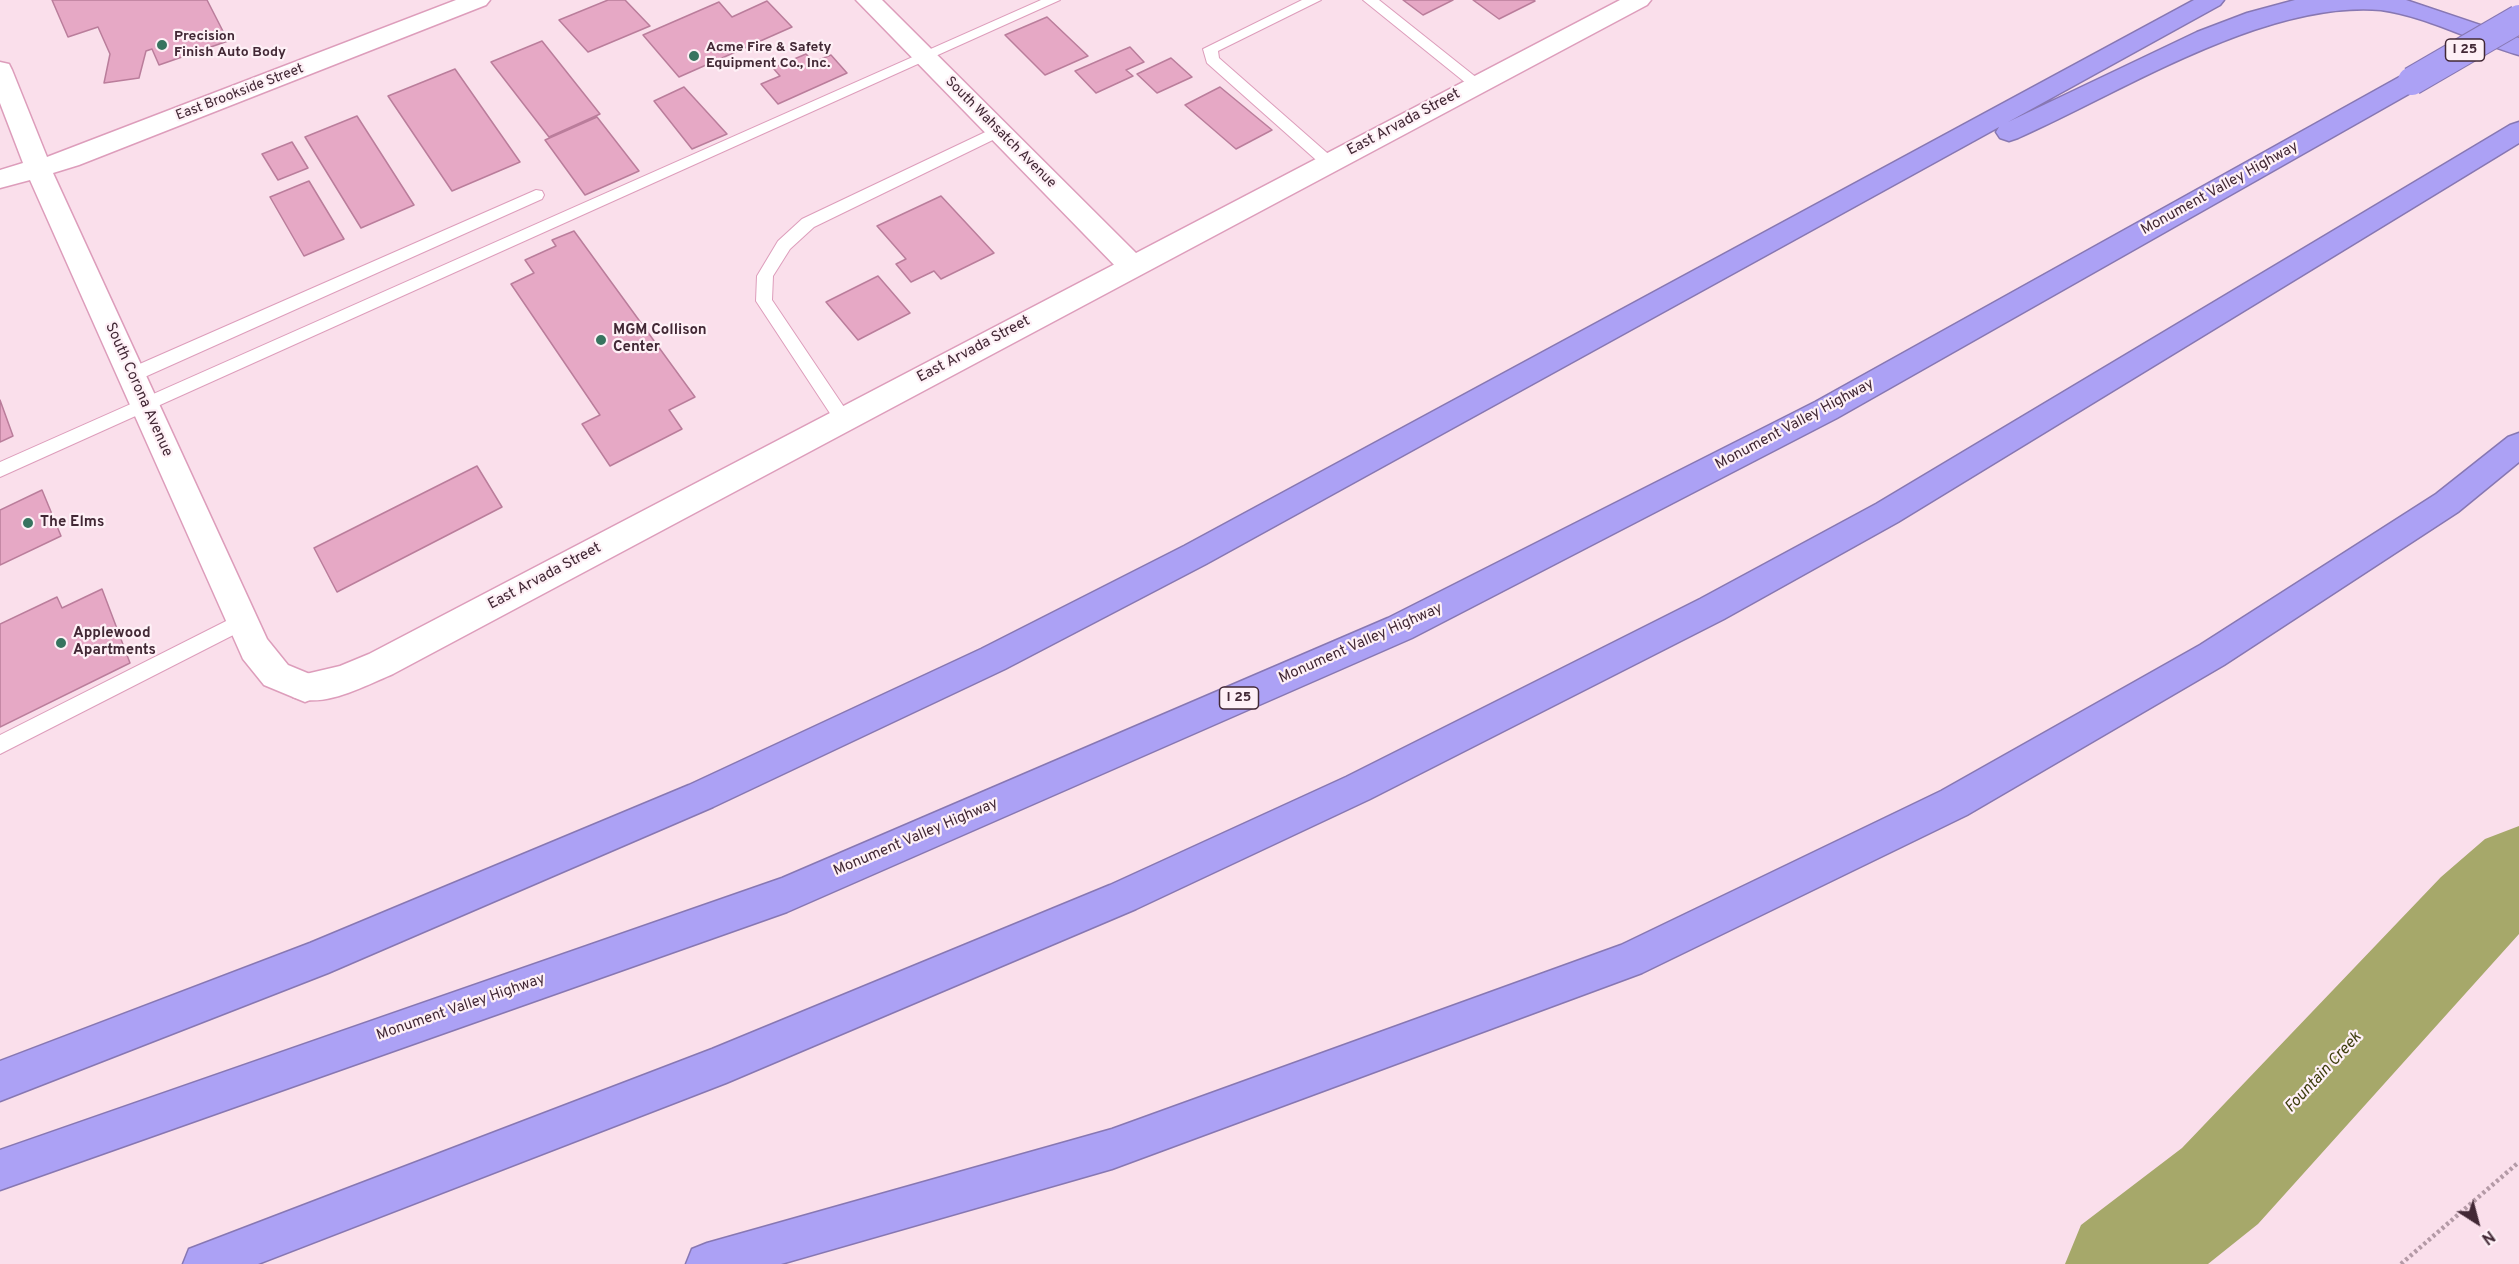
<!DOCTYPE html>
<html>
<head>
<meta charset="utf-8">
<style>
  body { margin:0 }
  #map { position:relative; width:2519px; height:1264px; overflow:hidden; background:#fadfeb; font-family:Overpass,sans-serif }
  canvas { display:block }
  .north { position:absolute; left:2447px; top:1192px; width:60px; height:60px; -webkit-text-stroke:4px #fef0f6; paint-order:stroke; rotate:144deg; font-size:16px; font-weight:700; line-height:24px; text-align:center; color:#422835 }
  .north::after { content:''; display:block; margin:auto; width:21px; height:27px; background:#422835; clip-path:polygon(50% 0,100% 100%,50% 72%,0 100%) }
</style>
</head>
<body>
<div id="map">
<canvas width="2519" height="1264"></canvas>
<div class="north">N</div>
</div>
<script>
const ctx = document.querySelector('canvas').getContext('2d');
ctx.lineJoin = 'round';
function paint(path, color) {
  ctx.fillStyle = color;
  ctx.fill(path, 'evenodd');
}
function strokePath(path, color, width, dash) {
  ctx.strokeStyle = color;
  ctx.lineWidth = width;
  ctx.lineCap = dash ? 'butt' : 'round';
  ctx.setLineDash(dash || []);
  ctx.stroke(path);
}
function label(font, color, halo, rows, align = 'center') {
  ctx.font = font + ' Overpass,sans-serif';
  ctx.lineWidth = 4.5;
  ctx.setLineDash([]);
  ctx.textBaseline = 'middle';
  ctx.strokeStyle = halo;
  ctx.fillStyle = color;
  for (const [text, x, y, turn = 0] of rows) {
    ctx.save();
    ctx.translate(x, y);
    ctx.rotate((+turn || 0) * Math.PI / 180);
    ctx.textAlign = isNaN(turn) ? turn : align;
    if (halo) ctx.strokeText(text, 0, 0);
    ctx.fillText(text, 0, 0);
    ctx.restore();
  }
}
paint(new Path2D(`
  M2519 826V934L2258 1224 2208 1264H2065L2081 1225 2182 1148 2441 877 2485 839Z`), '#a6a86a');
const building = new Path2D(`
  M52 0H207L228 41 159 65 152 49 146 51 139 78 104 83 110 54 98 27 68 37Z
  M608 0H625L650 26 588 52 559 20Z
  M1403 0H1453L1423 15Z
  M1473 0H1534L1535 1 1499 19Z
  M767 1 792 27 679 77 643 35 719 2 732 17Z
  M1047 17 1088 56 1045 75 1005 35Z
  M542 41 600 114 549 137 491 62Z
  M1130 47 1144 62 1126 70 1133 76 1096 93 1075 71Z
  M806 54 814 62 831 55 847 73 778 104 761 84 780 76 773 68Z
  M1171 58 1192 77 1157 93 1137 74Z
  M455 69 520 162 452 191 388 96Z
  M684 87 727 134 692 149 654 101Z
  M1220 87 1272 130 1236 149 1185 105Z
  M357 116 414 205 361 228 305 137Z
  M597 117 639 171 585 195 545 140Z
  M292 142 308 168 278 180 262 154Z
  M309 181 344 239 304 256 270 197Z
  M941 196 994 253 941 279 934 271 911 282 896 264 906 259 877 226Z
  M574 231 695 397 669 410 682 429 610 466 582 424 600 415 511 284 534 273 525 260 556 246 552 240Z
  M878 276 910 313 858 340 826 302Z
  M0 400 13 436 0 442Z
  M477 466 502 507 337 592 314 548Z
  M42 490 61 536 0 565V510Z
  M102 589 130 663 0 727V624L57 597 62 608Z`);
paint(building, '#e6a8c5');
strokePath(building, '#ba7d9b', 1.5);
const lane = new Path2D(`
  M1041 0H1060L0 477V462Z
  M1302 0H1321L1218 51 1219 58 1334 159 1337 163 1329 168 1324 167 1207 63 1203 49Z
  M1363 0H1379L1482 82 1484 85 1482 88H1472Z
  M998 126 1003 127 1006 131 1003 135 814 227 790 249 773 276 772 300 852 419 849 424H837L756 301 757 276 778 241 802 219Z
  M536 190 542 191 544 195 542 199 138 380H126L123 375 126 370Z
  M242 613 249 615 252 621 249 627 0 754V735Z`);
const street = new Path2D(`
  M456 0H490L486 5 79 165 53 173 267 639 288 665 317 677 322 687 317 697 305 702 264 685 243 659 30 180 0 188V170L23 163 0 103V62L9 64 12 70 47 157Z
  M856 0H882L1142 259 1146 266 1142 273 1132 276 1122 273Z`);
const secondary = new Path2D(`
  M1620 0H1651L1647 5 393 674C364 686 324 709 293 697L288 687 293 677 340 666 369 654Z`);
const highway = new Path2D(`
  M2194 0H2224L2220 5 2008 122 2197 32 2247 13 2295 0H2406L2519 38V55C2472 42 2430 17 2381 10 2265 0 2122 92 2018 138L2009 141 2000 138 1996 132 1999 127 1206 564 1005 669 713 807 328 973 0 1101V1061L310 943 689 785 981 649 1184 546Z
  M2412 73 2421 75 2425 81 2421 87 1837 418 1412 638 787 912 0 1190V1150L782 878 1388 618 1815 402 2403 75Z
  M2519 122V143L1898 522 1724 619 1370 799 1136 909 726 1083 258 1264H183L189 1249 712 1049 1110 885 1346 777 1700 599 1876 504 2510 125Z
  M2519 433V462L2458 512 2224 665 1967 815 1642 973 1112 1169 781 1264H686L692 1249 707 1243 1112 1129 1621 945 1941 791 2200 645 2436 494 2508 437Z`);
strokePath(lane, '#dd9dbb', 2);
strokePath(street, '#dd9dbb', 3);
strokePath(secondary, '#dd9dbb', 3);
strokePath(highway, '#8777b2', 3);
strokePath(new Path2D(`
  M2401 1264 2519 1162`), '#b49aa6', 4.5, [3, 3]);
paint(lane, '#fff');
paint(street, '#fff');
paint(secondary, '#fff');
paint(highway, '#aca1f5');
const highwayBridge = new Path2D(`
  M2412 81 2519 19`);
strokePath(highwayBridge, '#8777b2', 30, []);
strokePath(highwayBridge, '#aca1f5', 28);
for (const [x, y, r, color] of [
  [162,45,6,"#37745f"],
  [694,56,6,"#37745f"],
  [601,340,6,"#37745f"],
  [28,523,6,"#37745f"],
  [61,643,6,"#37745f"]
]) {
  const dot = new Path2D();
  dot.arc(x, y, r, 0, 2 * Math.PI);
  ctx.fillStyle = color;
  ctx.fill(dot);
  strokePath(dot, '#fef0f6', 2);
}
label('bold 14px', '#422835', '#fef0f6', [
  ["Precision",174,37],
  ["Finish Auto Body",174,53],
  ["Acme Fire & Safety",706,48],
  ["Equipment Co., Inc.",706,64]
], 'left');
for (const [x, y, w] of [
  [2465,50,39],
  [1239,698,39]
]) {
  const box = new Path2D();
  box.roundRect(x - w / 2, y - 11, w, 22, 4.5);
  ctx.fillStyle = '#fef0f6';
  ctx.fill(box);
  strokePath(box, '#422835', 1.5);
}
label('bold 14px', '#422835', null, [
  ["I 25",2465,50],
  ["I 25",1239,698]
]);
label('14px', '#422835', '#fef0f6', [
  ["East Brookside Street",240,93,-21],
  ["South Wahsatch Avenue",1000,133,45]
]);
label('15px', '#422835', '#fef0f6', [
  ["East Arvada Street",1404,123,-28],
  ["Monument Valley Highway",2220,189,-29],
  ["East Arvada Street",974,350,-28],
  ["South Corona Avenue",138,390,66],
  ["Monument Valley Highway",1795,425,-28],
  ["East Arvada Street",545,577,-28],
  ["Monument Valley Highway",1361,644,-24],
  ["Monument Valley Highway",916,838,-23],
  ["Monument Valley Highway",461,1008,-19]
]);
label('bold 15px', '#422835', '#fef0f6', [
  ["MGM Collison",613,331],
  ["Center",613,348],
  ["The Elms",40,523],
  ["Applewood",73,634],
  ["Apartments",73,651]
], 'left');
label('italic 16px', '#3e3e0d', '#fef0f6', [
  ["Fountain Creek",2324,1073,-47]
]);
</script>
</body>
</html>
